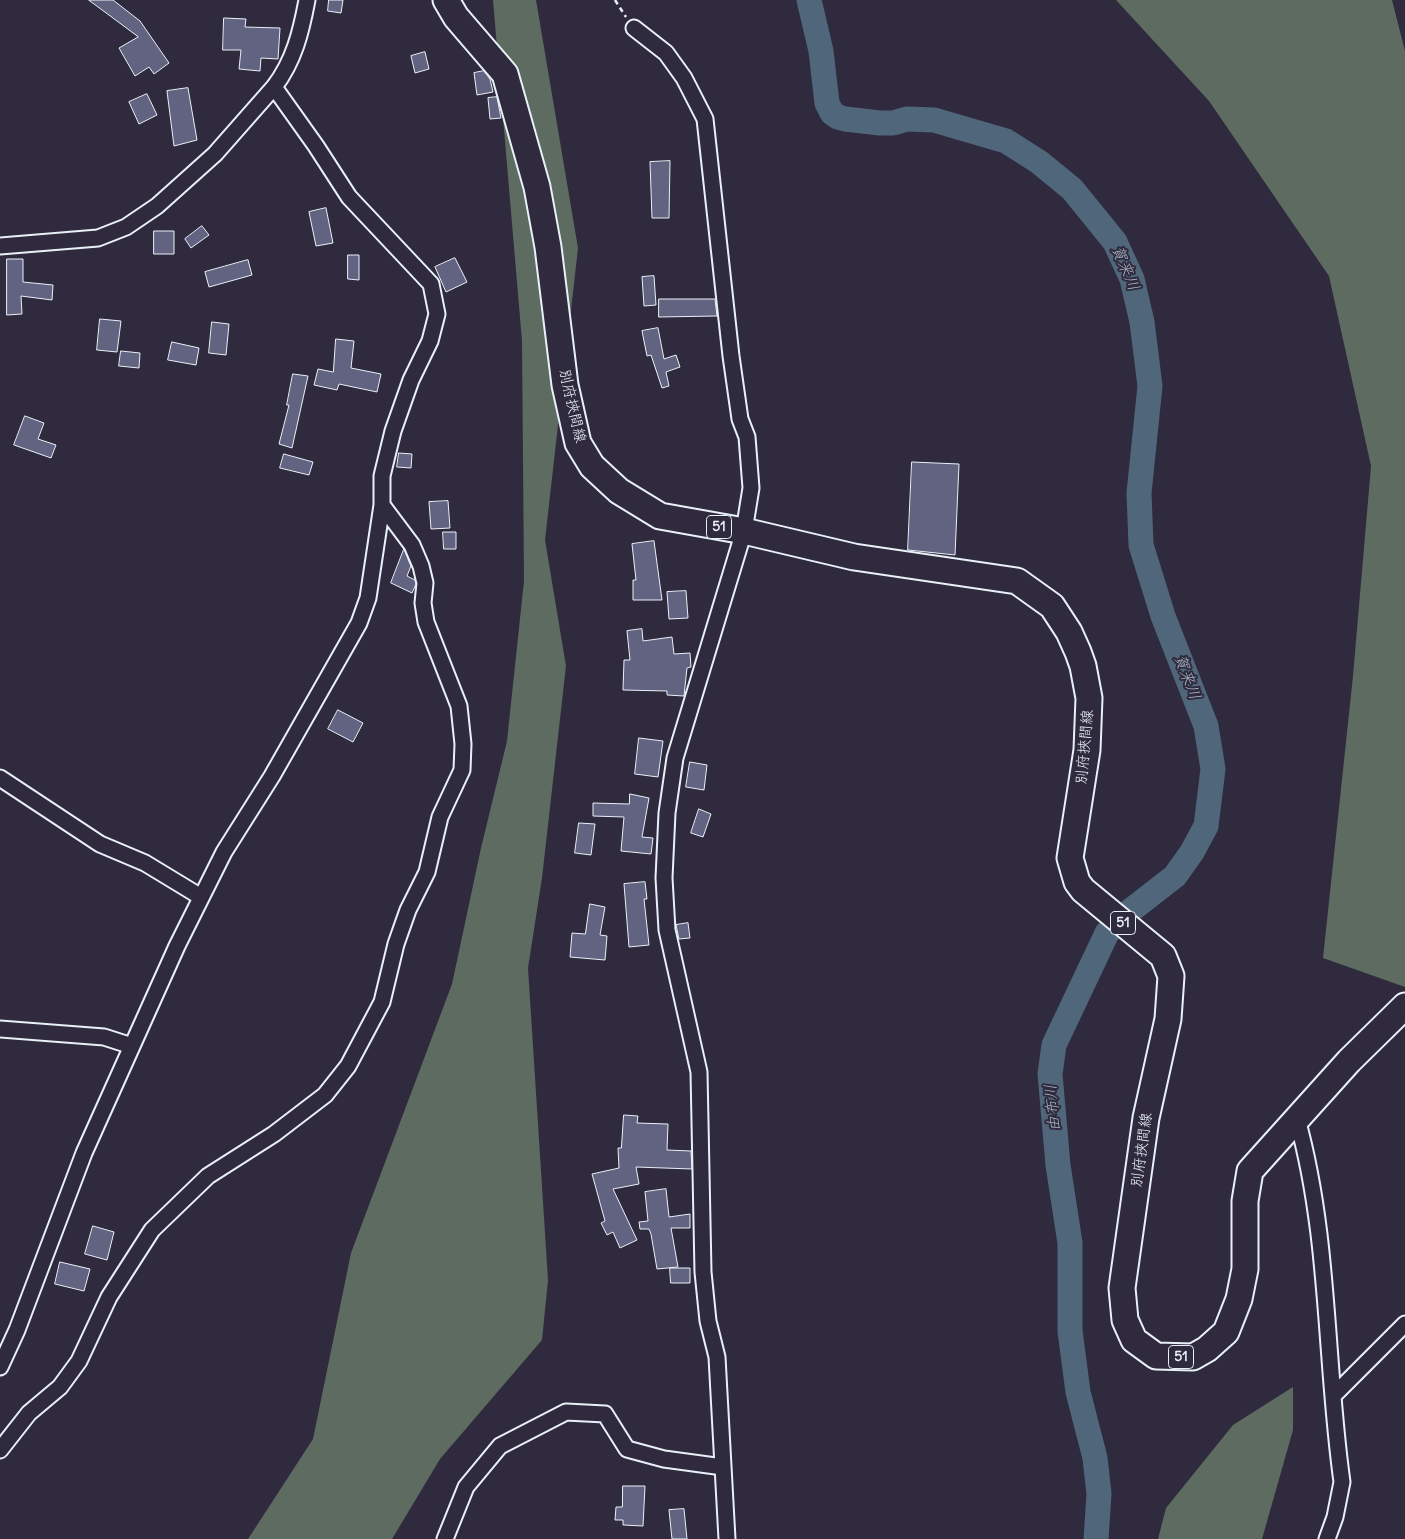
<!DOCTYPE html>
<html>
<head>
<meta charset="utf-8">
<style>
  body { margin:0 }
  canvas { display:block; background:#2f2a3d }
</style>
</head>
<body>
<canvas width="1405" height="1539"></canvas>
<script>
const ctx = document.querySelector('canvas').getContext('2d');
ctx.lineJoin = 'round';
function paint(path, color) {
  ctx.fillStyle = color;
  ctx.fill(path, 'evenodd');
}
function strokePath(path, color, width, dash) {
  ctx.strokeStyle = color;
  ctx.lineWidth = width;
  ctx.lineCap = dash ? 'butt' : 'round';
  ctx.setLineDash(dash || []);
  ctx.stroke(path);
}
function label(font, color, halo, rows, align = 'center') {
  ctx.font = font + ' Delius,"Klee One",sans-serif';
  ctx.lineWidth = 4;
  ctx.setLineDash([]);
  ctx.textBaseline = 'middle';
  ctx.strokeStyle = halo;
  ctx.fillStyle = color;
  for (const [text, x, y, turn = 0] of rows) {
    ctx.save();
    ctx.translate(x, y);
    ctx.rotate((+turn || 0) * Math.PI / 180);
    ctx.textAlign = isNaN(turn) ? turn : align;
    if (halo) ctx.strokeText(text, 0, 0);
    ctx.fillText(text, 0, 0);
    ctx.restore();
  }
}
paint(new Path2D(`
  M493 0H536L578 248 545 540 566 666 542 878 528 968 548 1280 542 1340 440 1459 392 1539H248L313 1439 351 1253 452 984 481 848 507 741 524 581 522 341Z
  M1116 0H1392L1405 51V987L1323 958 1353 676 1371 466 1329 276 1209 101Z
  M1293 1387V1430L1262 1539H1158L1166 1508 1233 1425Z`), '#5d6b61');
strokePath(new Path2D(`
  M809 0 821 51 827 103 832 113 838 117 845 119 880 123H893L907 119 934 120 1006 141 1039 162 1072 189 1115 242 1132 279 1142 322 1150 386 1139 493 1141 545 1163 616 1206 726 1213 769 1206 826 1192 852 1175 876 1130 911 1107 933 1054 1045 1050 1074 1058 1165 1070 1243V1331L1078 1392 1095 1458 1099 1494 1096 1539`), '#4f667b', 25);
const building = new Path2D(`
  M89 0H113L140 21 169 63 154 74 149 67 135 76 119 48 138 37Z
  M329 0H343L341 13 328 11Z
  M224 18 246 19 245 27 280 28 278 59 261 58 260 71 239 69 241 50H223Z
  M425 52 429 69 415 73 411 56Z
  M484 71 490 79 493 92 477 95 474 73Z
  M188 88 197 140 174 146 167 91Z
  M147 94 157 115 139 124 129 102Z
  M497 97 501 118 490 119 488 98Z
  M670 161 669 218H652L650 162Z
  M326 208 333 243 316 246 309 212Z
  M202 226 209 235 191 248 185 239Z
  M154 231H174V254H154Z
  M348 255H359V280L348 279Z
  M455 258 467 282 446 292 435 267Z
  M7 259H23V282L53 285 52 300 21 296 22 314 7 315Z
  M248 260 252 275 209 287 205 272Z
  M654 276 656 305 644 306 642 277Z
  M659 299H715L717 316 659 317Z
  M100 319 121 321 117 352 97 350Z
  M212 322 229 324 226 355 209 353Z
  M658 328 664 359 676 355 680 367 666 372 669 386 662 388 651 355 647 356 642 331Z
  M336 339 354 341 351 368 381 374 377 392 339 384 337 390 314 385 318 369 333 372Z
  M172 342 199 348 196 365 168 360Z
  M121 351 140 353 139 368 119 366Z
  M293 374 308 376 292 448 279 444 289 405H287Z
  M25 416 44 423 38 439 56 445 51 458 14 445Z
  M399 453 412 454 411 468 397 467Z
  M284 454 313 462 309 475 280 468Z
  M912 462 959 464 955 555 908 550Z
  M448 501 450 528 431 529 429 502Z
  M443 532H456V549H444Z
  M654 541 662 600H633V580H636L632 544Z
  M404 549 411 566 407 576 415 580 416 584 412 593 391 583Z
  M686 591 688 618 669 619 667 592Z
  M642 629 643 641 672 637 674 654 690 653 691 667 687 668 684 696 667 695V691L623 690 624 660H630L627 631Z
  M338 710 363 723 353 742 328 729Z
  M639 738 663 741 658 777 635 774Z
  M690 762 707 765 704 790 686 787Z
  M630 794 649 798 642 837 653 838 651 854 621 851 624 817 593 816V803L629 804Z
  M699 809 711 814 703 837 691 833Z
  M579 823 595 824 591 855 575 853Z
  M645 882 647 899H644L649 945 629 947 624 884Z
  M590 904 605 907 600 935 607 936 605 960 570 957 572 933 585 934Z
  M688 923 690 938 679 939 676 925Z
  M624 1115 638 1116 637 1123 668 1124 667 1150 691 1151 692 1169 636 1167 639 1184 613 1189 637 1240 620 1248 613 1232 607 1235 601 1223 605 1221 592 1174 619 1168 618 1148H621Z
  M666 1189 669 1217 690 1214V1228H671L678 1267 657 1269 651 1234 649 1229H640L639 1222 648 1221 645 1192Z
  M93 1226 114 1232 107 1260 85 1254Z
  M60 1262 90 1269 84 1291 55 1284Z
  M670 1268H690V1283H671Z
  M623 1486H645L643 1526 623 1525V1520H615L616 1507H622Z
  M684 1509 687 1539H672L669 1510Z`);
paint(building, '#626380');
strokePath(building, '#e8f1f8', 1);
const minor = new Path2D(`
  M634 28 666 53 684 78 705 119 731 356 740 419 747 437 751 488 744 531 675 758 667 813 664 878 667 930 699 1072 703 1272 708 1321 717 1357 727 1539
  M0 246 98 238 126 227 157 206 215 154 274 87C294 61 301 32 307 0
  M0 778 100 844 145 863 201 897
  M0 1029 104 1037 132 1046
  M1297 1119C1330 1237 1325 1362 1342 1482L1335 1517 1327 1539
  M0 1367 17 1330 84 1153 177 946 224 852 272 776 359 623 368 598 382 505V476L393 431 411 380 430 341 437 314 431 284 349 197 316 146 274 87
  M1333 1396 1405 1324
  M0 1450 29 1413 60 1387 79 1361 109 1297 152 1230 208 1176 274 1134 325 1095 348 1066 382 1002 396 944 408 910 427 872 440 817 462 770 463 744 459 706 426 622 423 603 425 583 421 566 412 545 382 505
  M445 1539 466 1487 500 1446 566 1412 605 1414 627 1449 664 1459 723 1467`);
const primary = new Path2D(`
  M446 0 456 17 505 74 537 187 548 247 565 385 578 443 592 466 619 491 660 516 744 531 854 557 1017 581 1052 606 1069 632 1078 652 1083 666 1089 698 1087 750 1070 858 1077 882 1083 890 1163 956 1171 976 1168 1019 1146 1118 1122 1288 1125 1320 1134 1340 1156 1356 1193 1357 1207 1349 1226 1332 1239 1299 1245 1269V1201L1250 1171 1349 1061 1405 1006`);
strokePath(minor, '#e8f1f8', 19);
strokePath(primary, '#e8f1f8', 29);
strokePath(new Path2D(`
  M615 0 626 17`), '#e8f1f8', 2.5, [5, 4]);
strokePath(minor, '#2f2a3d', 15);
strokePath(primary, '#2f2a3d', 25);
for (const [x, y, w] of [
  [719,527,25],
  [1123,923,25],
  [1181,1357,25]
]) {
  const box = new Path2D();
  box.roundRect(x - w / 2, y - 11.5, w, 23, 4);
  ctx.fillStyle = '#2f2a3d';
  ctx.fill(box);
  strokePath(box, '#e8f1f8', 1);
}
label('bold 14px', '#e8f1f8', null, [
  ["51",719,527],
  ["51",1123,923],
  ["51",1181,1357]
]);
label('15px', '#e8f1f8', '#2f2a3d', [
  ["別府挾間線",572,406,77],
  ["別府挾間線",1085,747,-85],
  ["別府挾間線",1142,1150,-82]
]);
label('italic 16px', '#abb9c6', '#2f2a3d', [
  ["賀来川",1125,268,67],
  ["賀来川",1187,677,69],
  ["由布川",1053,1108,-95]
]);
</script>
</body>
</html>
